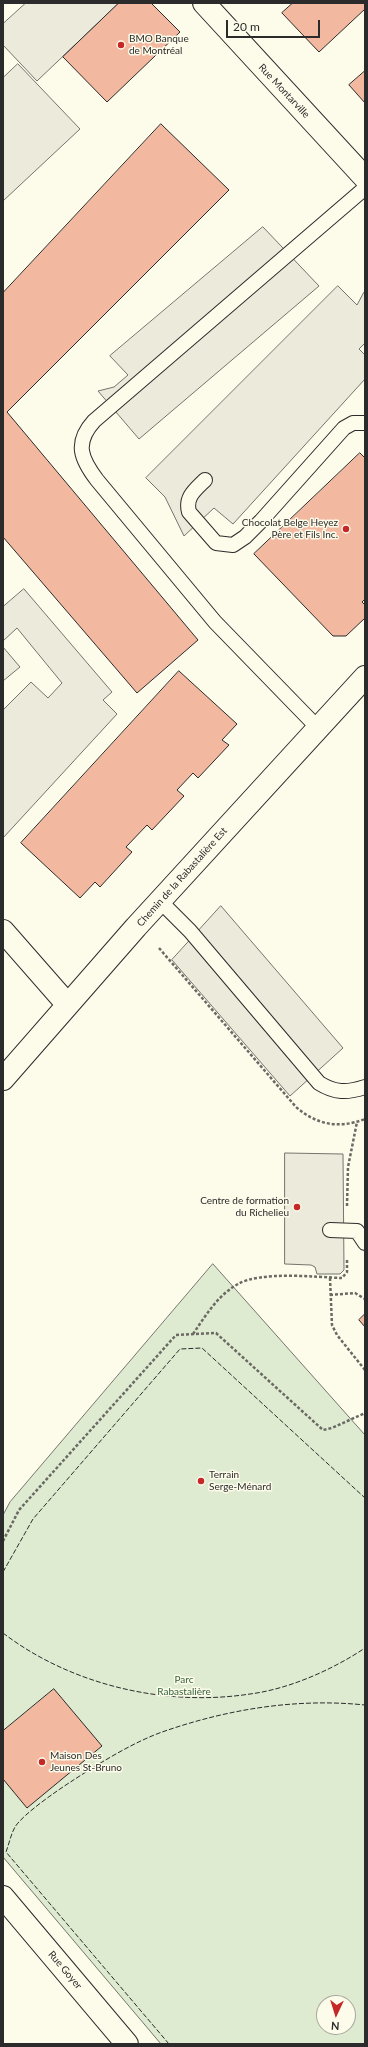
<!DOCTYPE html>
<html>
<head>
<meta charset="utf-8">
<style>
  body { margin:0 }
  #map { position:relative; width:368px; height:2047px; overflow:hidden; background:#fdfbea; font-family:Lato,sans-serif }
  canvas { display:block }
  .frame { position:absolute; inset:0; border:4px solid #2b2b2b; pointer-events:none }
  .north { position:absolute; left:316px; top:1995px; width:40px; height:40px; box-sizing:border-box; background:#fdfbea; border:1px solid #a9a89e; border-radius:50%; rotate:184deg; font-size:11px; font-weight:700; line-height:16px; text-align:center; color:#2b2b2b }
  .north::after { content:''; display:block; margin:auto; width:14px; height:18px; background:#c62828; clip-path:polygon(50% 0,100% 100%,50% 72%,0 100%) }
  .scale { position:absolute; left:226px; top:20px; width:94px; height:18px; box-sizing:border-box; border:2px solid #2b2b2b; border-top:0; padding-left:5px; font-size:12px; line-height:14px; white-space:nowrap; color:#2b2b2b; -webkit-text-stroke:3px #fdfbea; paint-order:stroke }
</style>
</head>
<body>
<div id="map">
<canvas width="368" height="2047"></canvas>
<div class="frame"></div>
<div class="north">N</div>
<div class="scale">20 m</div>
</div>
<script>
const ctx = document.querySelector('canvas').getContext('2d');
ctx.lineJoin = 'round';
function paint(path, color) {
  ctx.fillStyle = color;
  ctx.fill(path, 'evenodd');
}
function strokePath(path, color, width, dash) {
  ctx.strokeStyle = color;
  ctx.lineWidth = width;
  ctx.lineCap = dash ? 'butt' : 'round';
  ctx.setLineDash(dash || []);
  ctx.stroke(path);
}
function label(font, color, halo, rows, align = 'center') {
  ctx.font = font + ' Lato,sans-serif';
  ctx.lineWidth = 3;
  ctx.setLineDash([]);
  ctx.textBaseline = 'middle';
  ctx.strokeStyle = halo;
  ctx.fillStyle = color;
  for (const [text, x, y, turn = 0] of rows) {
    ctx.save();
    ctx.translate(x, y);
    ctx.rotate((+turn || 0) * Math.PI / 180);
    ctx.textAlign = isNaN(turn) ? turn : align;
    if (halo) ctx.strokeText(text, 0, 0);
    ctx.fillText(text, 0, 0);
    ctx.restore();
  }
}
const green = new Path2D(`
  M213 1264 365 1435V2044H161L3 1857V1515L10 1502ZM324 2003H348V2027H324Z`);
paint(green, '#deebd1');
strokePath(green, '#74746e', 1);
const parking = new Path2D(`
  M26 3H119L37 81 3 45V24Z
  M18 64 80 129 3 201V78Z
  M263 227 319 286 139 439 98 391 114 387 128 375 110 356Z
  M338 286 357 305 364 292 365 293V343L359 349 365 355V379L233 524 214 508 184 536 165 497 146 478Z
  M24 589 112 692 103 700 117 714 3 838V710L31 682 48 698 62 683 17 628 3 641V607Z
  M3 647 20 667 3 681Z
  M221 906 343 1048 290 1096 172 960Z
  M285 1153 343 1154 344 1270 340 1274H317L315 1267 311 1265 285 1264Z`);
paint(parking, '#eceadb');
strokePath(parking, '#74746e', 1);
const building = new Path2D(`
  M119 3H151L180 32 107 102 63 57Z
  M293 3H365V9L319 52 282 13Z
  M365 71V103L349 85Z
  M161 124 229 190 7 412 198 640 137 693 3 537V293Z
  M360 453 365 458V599L362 602 365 605V618L346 636H333L254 554Z
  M179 671 237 724 222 740 229 745 198 778 193 773 177 790 184 796 152 830 147 825 126 847 132 852 100 887 95 882 80 898 21 843Z
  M365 1314V1327L359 1320Z
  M54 1689 102 1746 27 1808 3 1779V1731Z`);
paint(building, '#f2b8a0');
strokePath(building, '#2b2b2b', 1);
const lane = new Path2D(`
  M205 480C195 490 185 497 189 512L216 543 233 545 245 537 261 521 344 428 353 423H365
  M318 728 215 622 97 480C81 459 74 443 94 421L365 188
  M160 901 190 931 319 1083C335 1093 347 1093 365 1087
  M330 1230 357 1231 365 1243`);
const street = new Path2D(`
  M3 931 67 1004
  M3 1079 136 927 365 677
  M3 1897 127 2044`);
const secondary = new Path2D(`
  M204 3 365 178`);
strokePath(lane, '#2b2b2b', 16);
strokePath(street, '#2b2b2b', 24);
strokePath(secondary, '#2b2b2b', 24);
strokePath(new Path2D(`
  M159 948 296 1107C317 1125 339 1129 365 1119
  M347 1206 348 1167 357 1122
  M330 1278 332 1325 337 1335 365 1370
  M330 1295 355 1293 365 1299
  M193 1334C206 1315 218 1295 238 1284 261 1271 315 1277 342 1278L347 1272V1259
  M3 1541 19 1510 176 1335 216 1333 323 1430 332 1428 365 1413`), '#6a6964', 2.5, [3, 2]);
strokePath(lane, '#fdfbea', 14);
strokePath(street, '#fdfbea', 22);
strokePath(secondary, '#fdfbea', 22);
strokePath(new Path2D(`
  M3 1572 33 1519 180 1349 202 1348 365 1498
  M3 1633C71 1685 165 1707 250 1694 289 1689 332 1670 365 1648
  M169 2044 6 1852C9 1844 11 1834 15 1827 23 1814 58 1790 72 1781 98 1764 135 1741 165 1731 229 1709 297 1698 365 1705`), '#2b2b2b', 1, [5, 2]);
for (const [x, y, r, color] of [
  [121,45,4,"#c62828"],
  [346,529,4,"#c62828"],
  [297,1207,4,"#c62828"],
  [201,1481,4,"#c62828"],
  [42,1762,4,"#c62828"]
]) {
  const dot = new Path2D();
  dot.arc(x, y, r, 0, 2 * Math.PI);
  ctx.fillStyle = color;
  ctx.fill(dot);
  strokePath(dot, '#fdfbea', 1.5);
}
label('10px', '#2b2b2b', '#fdfbea', [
  ["BMO Banque",129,39],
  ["de Montréal",129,51],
  ["Chocolat Belge Heyez",338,523,"right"],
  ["Père et Fils Inc.",338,535,"right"],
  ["Centre de formation",289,1201,"right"],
  ["du Richelieu",289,1213,"right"],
  ["Terrain",209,1475],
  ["Serge-Ménard",209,1487],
  ["Maison Des",50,1756],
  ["Jeunes St-Bruno",50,1768]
], 'left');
label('10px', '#2b2b2b', '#fdfbea', [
  ["Rue Montarville",284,91,47],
  ["Chemin de la Rabastalière Est",182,877,-48],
  ["Rue Goyer",65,1970,50]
]);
label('10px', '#34623c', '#fdfbea', [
  ["Parc",184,1680],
  ["Rabastalière",184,1692]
]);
</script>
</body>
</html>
